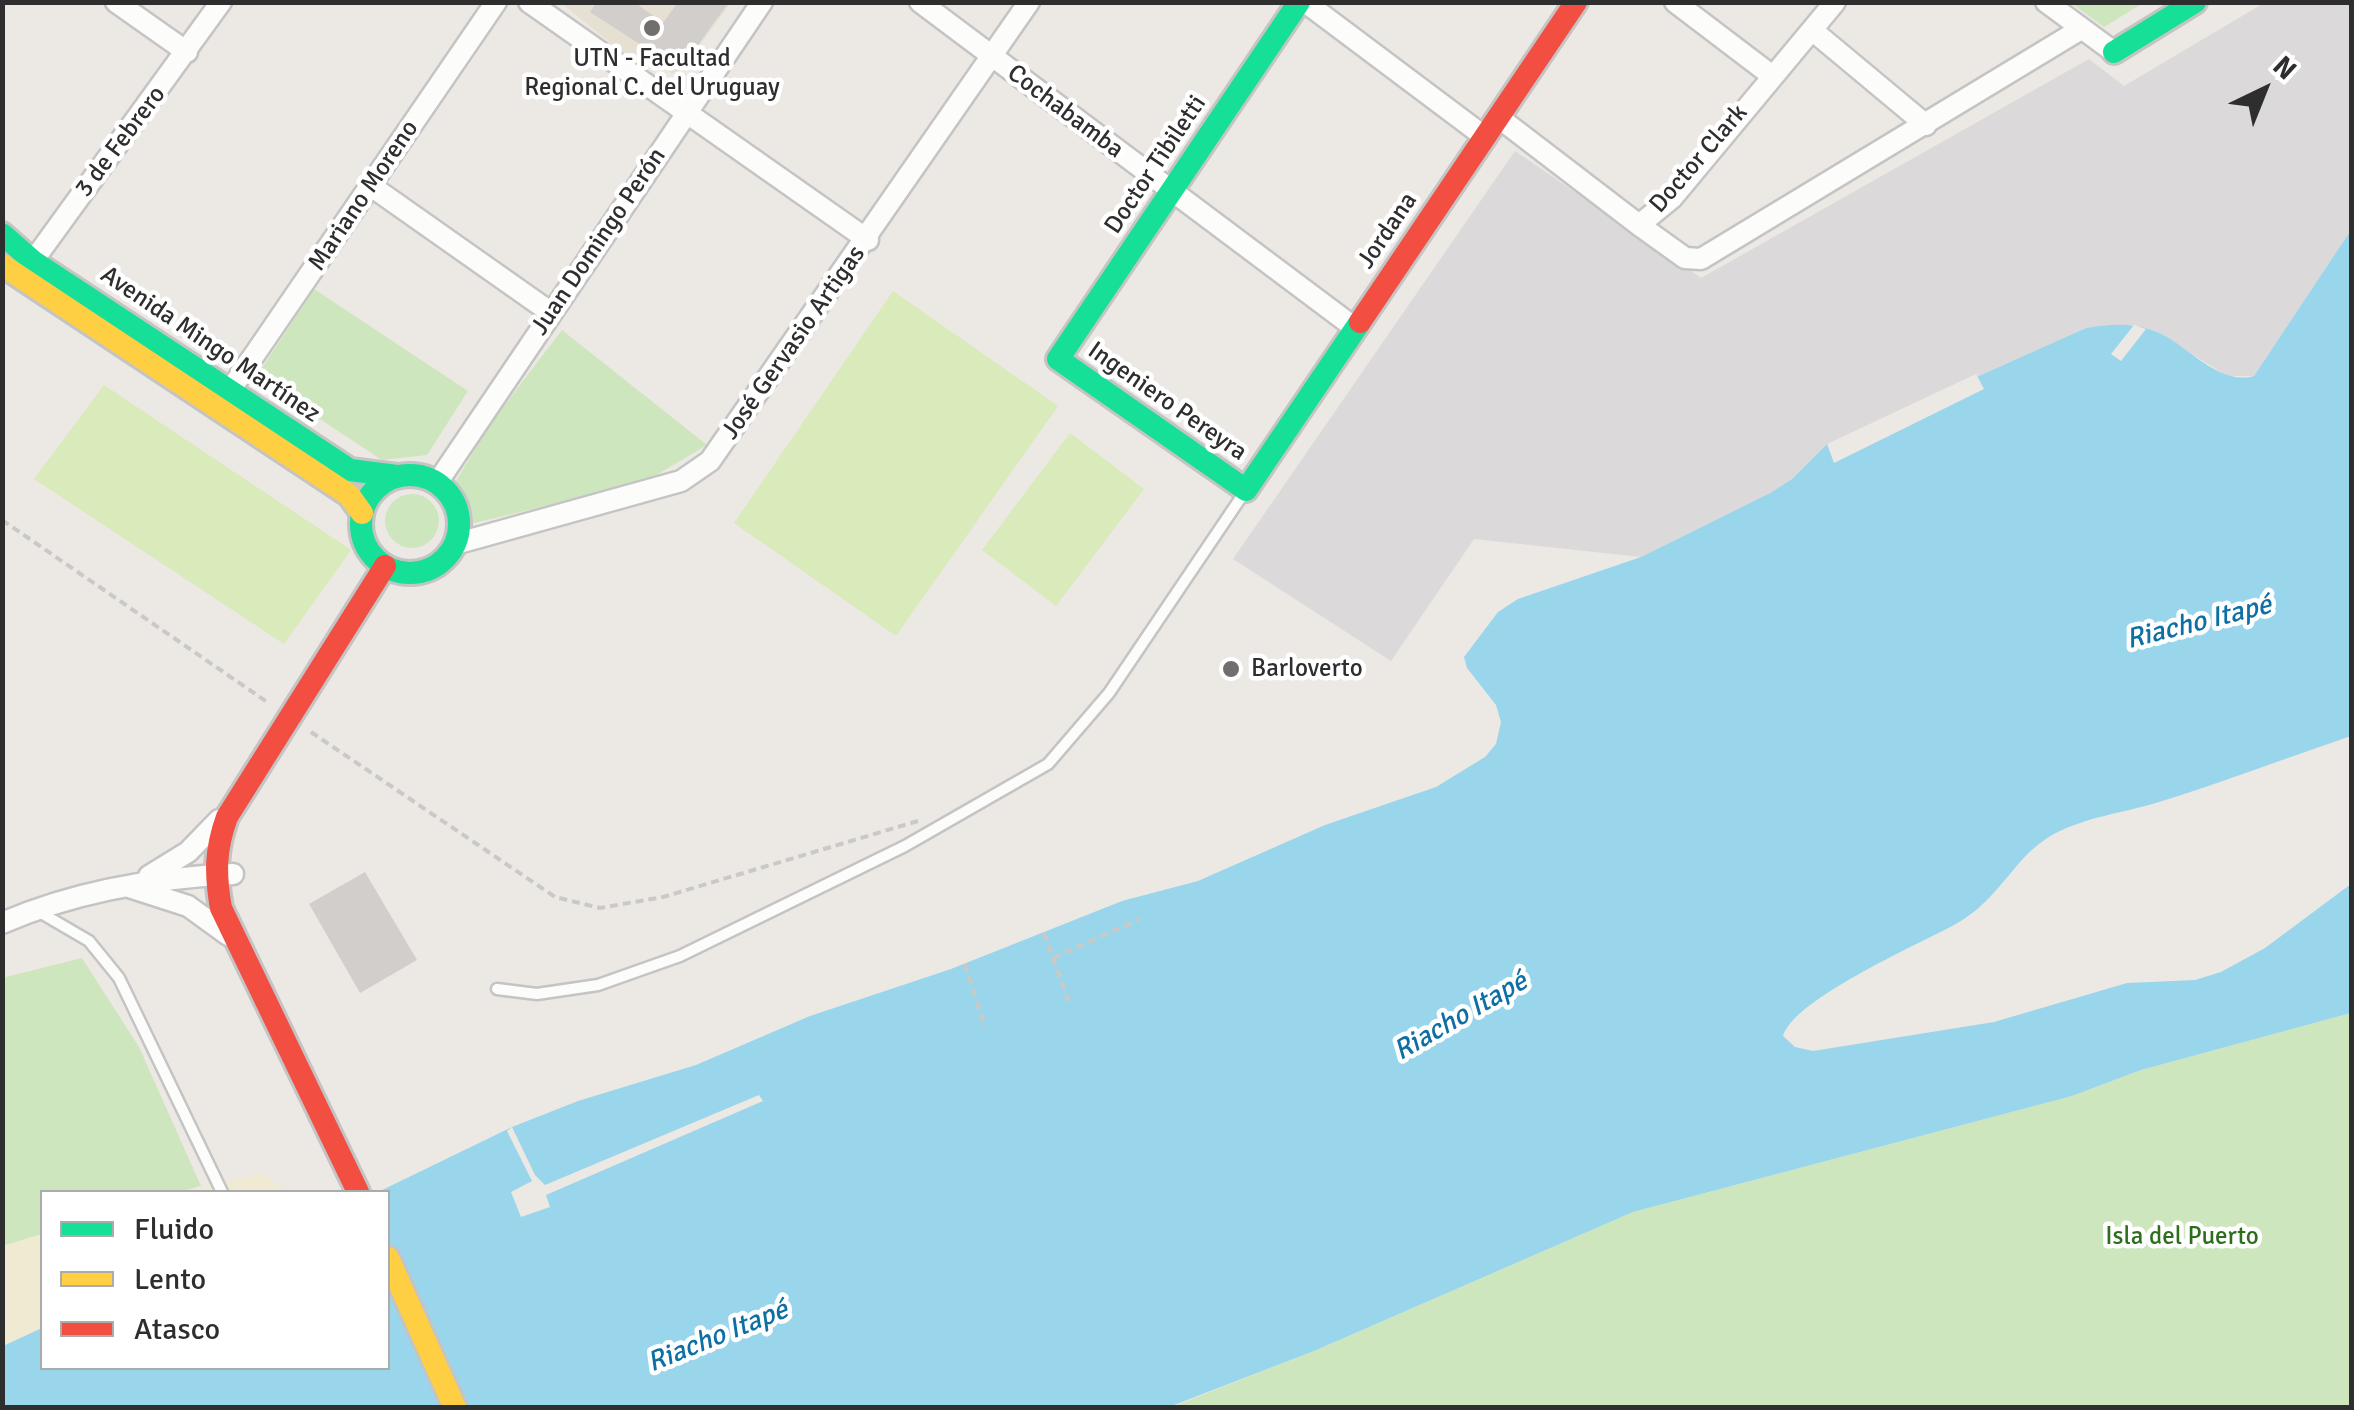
<!DOCTYPE html>
<html>
<head>
<meta charset="utf-8">
<style>
  body { margin:0 }
  #map { position:relative; width:2354px; height:1410px; overflow:hidden; background:#ece8e4; font-family:Signika,sans-serif }
  canvas { display:block }
  .frame { position:absolute; inset:0; border:5px solid #2e2e2e; pointer-events:none }
  .legend { position:absolute; left:40px; top:1190px; width:350px; height:180px; box-sizing:border-box; background:#fff; border:2px solid #ababab; margin:0; padding:12px 18px; list-style:none; font-size:30px; color:#2e2e2e }
  .legend li { display:flex; align-items:center; gap:20px; height:50px }
  .legend b { width:50px; border:2px solid #ababab }
  .north { position:absolute; left:2214px; top:40px; width:100px; height:100px; -webkit-text-stroke:8px #fff; paint-order:stroke; rotate:43deg; font-size:28px; font-weight:700; line-height:40px; text-align:center; color:#2e2e2e }
  .north::after { content:''; display:block; margin:auto; width:35px; height:45px; background:#2e2e2e; clip-path:polygon(50% 0,100% 100%,50% 72%,0 100%) }
</style>
</head>
<body>
<div id="map">
<canvas width="2354" height="1410"></canvas>
<div class="frame"></div>
<ul class="legend">
<li><b style="height:12px;background:#16e098"></b>Fluido</li>
<li><b style="height:12px;background:#ffcf43"></b>Lento</li>
<li><b style="height:12px;background:#f24e42"></b>Atasco</li>
</ul>
<div class="north">N</div>
</div>
<script>
const ctx = document.querySelector('canvas').getContext('2d');
ctx.lineJoin = 'round';
function paint(path, color) {
  ctx.fillStyle = color;
  ctx.fill(path, 'evenodd');
}
function strokePath(path, color, width, dash) {
  ctx.strokeStyle = color;
  ctx.lineWidth = width;
  ctx.lineCap = dash ? 'butt' : 'round';
  ctx.setLineDash(dash || []);
  ctx.stroke(path);
}
function label(font, color, halo, rows, align = 'center') {
  ctx.font = font + ' Signika,sans-serif';
  ctx.lineWidth = 9;
  ctx.setLineDash([]);
  ctx.textBaseline = 'middle';
  ctx.strokeStyle = halo;
  ctx.fillStyle = color;
  for (const [text, x, y, turn = 0] of rows) {
    ctx.save();
    ctx.translate(x, y);
    ctx.rotate((+turn || 0) * Math.PI / 180);
    ctx.textAlign = isNaN(turn) ? turn : align;
    if (halo) ctx.strokeText(text, 0, 0);
    ctx.fillText(text, 0, 0);
    ctx.restore();
  }
}
paint(new Path2D(`
  M2264 3H2351V230L2254 376H2227L2157 332 2134 325 2086 328 1827 444 1792 479 1770 493 1641 557 1474 539 1391 661 1233 559 1515 151 1701 278 2089 59 2124 86Z`), '#dcd9db');
paint(new Path2D(`
  M561 3H731L677 75 623 53Z`), '#e6e0d3');
paint(new Path2D(`
  M2071 3H2143L2104 27Z
  M314 289 468 391 427 455 382 460 256 377Z
  M562 330 707 445 643 483 470 524 467 499 456 481 490 424Z
  M385 521a27 27 0 1 1 54 0a27 27 0 1 1-54 0Z
  M82 958 139 1047 201 1186 180 1192H42V1234L3 1246 2 978Z
  M2351 1013V1407L1169 1408 1314 1351 1633 1212 2072 1096 2141 1070Z`), '#cee6be');
paint(new Path2D(`
  M263 1174 289 1192H180Z
  M42 1234V1328L3 1346V1246Z`), '#f0ead3');
paint(new Path2D(`
  M893 291 1058 406 896 636 734 523Z
  M104 385 351 550 284 644 34 479Z
  M1070 433 1144 489 1056 606 982 550Z`), '#d9eabb');
paint(new Path2D(`
  M2351 230V736C2286 758 2221 783 2156 803 2122 813 2086 817 2054 834 2012 857 2002 899 1954 925 1917 945 1794 999 1783 1036L1795 1047 1813 1051 1994 1022 2127 983 2195 980 2221 972 2265 948 2351 884V1013L2141 1070 2072 1096 1633 1212 1314 1351 1169 1407 3 1408V1346L42 1328V1368H388V1192H378L512 1127 578 1101 696 1065 810 1016 951 969 1122 901 1198 881 1325 825 1436 787 1485 757 1496 744 1501 722 1496 705 1467 668 1464 657 1498 612 1518 599 1641 557 1770 493 1792 479 1827 444 2086 328C2111 324 2133 322 2157 332 2188 345 2218 386 2254 376Z`), '#99d6ec');
paint(new Path2D(`
  M2134 325 2146 329 2121 361 2111 354Z
  M1976 374 1984 389 1834 463 1827 444Z
  M759 1095 763 1101 546 1195 550 1207 521 1217 511 1192 532 1181 507 1131 512 1127 535 1175 545 1185Z`), '#ece8e4');
paint(new Path2D(`
  M597 2H634L663 23 678 2H729L685 63 677 68 590 12Z
  M365 872 417 960 360 993 309 904Z`), '#d1cecb');
const lane = new Path2D(`
  M36 910 89 941 119 978 222 1192
  M497 989 537 994 598 985 680 956 905 846 1048 764 1109 693 1244 493`);
const street = new Path2D(`
  M116 2 187 52
  M529 2 868 240
  M920 2 1355 328
  M1305 2 1485 137
  M1675 2 1771 75
  M2046 2 2114 52
  M1812 30 1926 125
  M1498 117 1639 225 1672 198 1835 2
  M371 186 550 312
  M1639 225 1685 258 1701 259 2081 29
  M28 268 221 2
  M231 389 496 2
  M437 483 762 2
  M455 544 681 481 710 461 1029 2
  M149 876 188 852 219 820
  M129 887 188 906 228 935
  M2 923C76 891 153 878 233 874`);
const fast = new Path2D(`
  M1299 2 1058 359 1246 490 1360 322
  M2114 52 2195 2
  M2 234 34 262 350 470 397 476
  M361 524a49 49 0 1 1 98 0a49 49 0 1 1-98 0Z`);
const slow = new Path2D(`
  M2 265 349 495 362 513
  M388 1258 455 1408`);
const jam = new Path2D(`
  M1360 322 1576 2
  M358 1192 221 908C215 874 215 850 227 817L385 566`);
strokePath(lane, '#c5c4c5', 15);
strokePath(street, '#c5c4c5', 25);
strokePath(fast, '#c5c4c5', 28);
strokePath(slow, '#c5c4c5', 28);
strokePath(jam, '#c5c4c5', 28);
strokePath(new Path2D(`
  M2 520 270 704
  M311 732 555 897 600 908 663 897 918 821
  M1044 933 1070 1005
  M1053 958 1140 919
  M965 964 985 1028`), '#c9c9c8', 4, [8, 5]);
strokePath(lane, '#fcfcfb', 10);
strokePath(street, '#fcfcfb', 20);
strokePath(fast, '#16e098', 22);
strokePath(slow, '#ffcf43', 22);
strokePath(jam, '#f24e42', 22);
for (const [x, y, r, color] of [
  [652,28,10,"#706f6e"],
  [1231,669,10,"#706f6e"]
]) {
  const dot = new Path2D();
  dot.arc(x, y, r, 0, 2 * Math.PI);
  ctx.fillStyle = color;
  ctx.fill(dot);
  strokePath(dot, '#fff', 4);
}
label('25px', '#2e2e2e', '#fff', [
  ["UTN - Facultad",652,59],
  ["Regional C. del Uruguay",652,88],
  ["Barloverto",1251,669,"left"]
]);
label('25px', '#2e2e2e', '#fff', [
  ["Cochabamba",1065,112,37],
  ["3 de Febrero",121,142,-53],
  ["Doctor Clark",1699,159,-49],
  ["Doctor Tibiletti",1156,165,-56],
  ["Mariano Moreno",364,196,-56],
  ["Jordana",1388,231,-56],
  ["Juan Domingo Perón",599,242,-56],
  ["José Gervasio Artigas",794,343,-55],
  ["Avenida Mingo Martínez",210,345,34],
  ["Ingeniero Pereyra",1167,402,35]
]);
label('25px', '#2c6e1b', '#fff', [
  ["Isla del Puerto",2182,1237]
]);
label('italic 28px', '#0d6fa3', '#fff', [
  ["Riacho Itapé",2199,623,-14],
  ["Riacho Itapé",1461,1017,-30],
  ["Riacho Itapé",718,1337,-22]
]);
</script>
</body>
</html>
